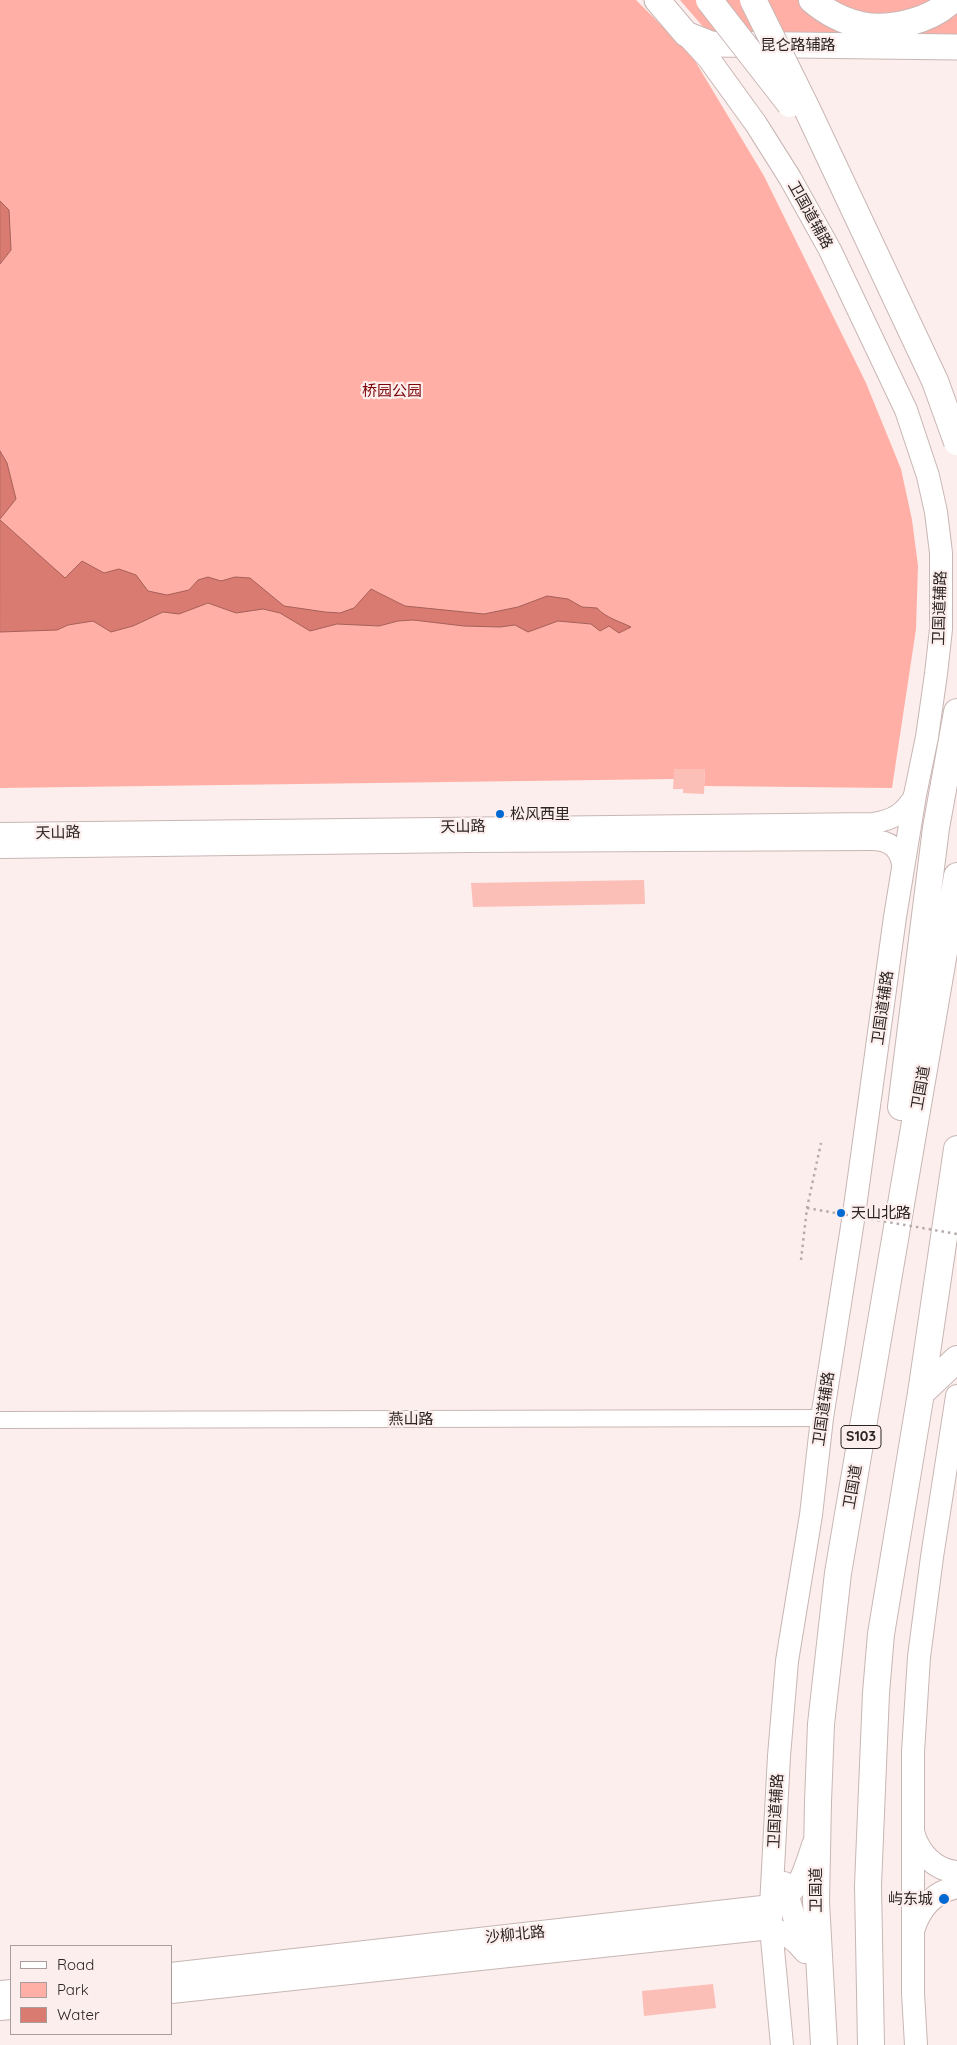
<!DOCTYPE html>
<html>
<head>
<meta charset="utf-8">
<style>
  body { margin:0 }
  #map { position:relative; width:957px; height:2045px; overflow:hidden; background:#fceeec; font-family:Quicksand,sans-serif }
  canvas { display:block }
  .legend { position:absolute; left:10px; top:1945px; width:162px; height:90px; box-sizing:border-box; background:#fceeec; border:1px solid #a89d9c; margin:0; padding:6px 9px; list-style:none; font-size:15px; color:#2b2423 }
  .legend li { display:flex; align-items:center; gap:10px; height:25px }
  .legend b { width:25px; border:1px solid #a89d9c }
</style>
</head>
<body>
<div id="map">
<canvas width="957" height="2045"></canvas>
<ul class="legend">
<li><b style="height:6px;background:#fff"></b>Road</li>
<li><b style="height:14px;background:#ffafa5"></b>Park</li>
<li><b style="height:14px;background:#d97b71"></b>Water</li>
</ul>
</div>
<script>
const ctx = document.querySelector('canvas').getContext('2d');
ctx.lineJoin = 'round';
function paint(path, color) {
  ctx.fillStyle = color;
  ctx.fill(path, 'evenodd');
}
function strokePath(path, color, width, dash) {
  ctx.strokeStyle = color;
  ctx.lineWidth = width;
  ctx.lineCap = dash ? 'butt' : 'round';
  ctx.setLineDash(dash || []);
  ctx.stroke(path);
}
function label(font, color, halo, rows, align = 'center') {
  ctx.font = font + ' Quicksand,"Noto Sans SC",sans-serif';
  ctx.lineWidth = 4.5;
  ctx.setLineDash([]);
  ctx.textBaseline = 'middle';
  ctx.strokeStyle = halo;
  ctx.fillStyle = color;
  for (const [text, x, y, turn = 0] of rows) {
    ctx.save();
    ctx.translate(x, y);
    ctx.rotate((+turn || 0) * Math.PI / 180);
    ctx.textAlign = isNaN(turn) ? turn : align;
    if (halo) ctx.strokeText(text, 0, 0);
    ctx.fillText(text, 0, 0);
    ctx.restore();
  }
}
paint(new Path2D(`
  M0 0H636L692 56 764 176 866 383 901 469 912 520 918 566 916 629 892 788 704 786 705 769H674V779L0 788Z
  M680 0H957V35L711 36Z`), '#ffafa5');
const water = new Path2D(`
  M0 201 9 210 11 250 0 264Z
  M0 451 7 463 16 499 0 519Z
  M0 520 65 578 82 561 104 573 119 569 136 575 148 591 167 595 189 590 198 580 208 577 221 581 235 577 250 578 284 606 325 612 340 613 354 608 371 589 405 606 484 614 518 607 547 596 568 599 582 607 597 608C606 618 619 621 631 627L619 633 609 626 600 631 591 624 558 621 528 632 515 625 500 627 464 626 413 620 398 621 379 626 337 624 310 631 280 613 263 609 236 613 208 603 179 614 163 612 133 626 111 632 93 621 68 625 57 630 0 632Z`);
paint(water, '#d97b71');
strokePath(water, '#a5615a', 1);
paint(new Path2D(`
  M674 769H705L704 794 683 793V789H673Z
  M644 880 645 904 473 907 471 883Z
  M713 1984 716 2008 644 2016 642 1991Z`), '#fcbfb8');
const minor = new Path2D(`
  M0 1420 822 1418`);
const tertiary = new Path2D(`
  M0 833 873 823C894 820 904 813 915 795
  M0 848 469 842 871 840C891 840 901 849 903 870`);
const secondary = new Path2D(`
  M686 34 709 59 756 124 790 178 830 250 906 410 928 476 936 512 941 553V629L936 674 927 737 915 795 895 917 854 1214 822 1418 811 1515 787 1661 779 1756 771 1906V1928L782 2045
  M913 1832C919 1853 934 1870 957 1872
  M784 1883 803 1948
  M914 1928C921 1906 935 1892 957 1887
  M171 1974 771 1906C801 1891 803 1875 813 1845
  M0 1992 11 1991
  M171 1992 771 1928C786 1934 795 1939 805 1952
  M0 2009 11 2008
  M916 2045 913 1993V1752L919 1657 932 1557 957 1396`);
const primary = new Path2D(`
  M657 0 686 34 711 44 957 47`);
const trunk = new Path2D(`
  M812 0C826 12 843 21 861 25 889 31 931 21 952 0
  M901 1107 936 828 957 712
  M921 1393 957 1359
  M824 2045 816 1902 818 1802 821 1724 838 1573 957 876
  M871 2045 868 1885 876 1693 881 1634 921 1393 957 1149`);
strokePath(minor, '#c8b6b4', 18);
strokePath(tertiary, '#c8b6b4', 22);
strokePath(secondary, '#c8b6b4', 24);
strokePath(primary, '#c8b6b4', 27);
strokePath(trunk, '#c8b6b4', 28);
strokePath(new Path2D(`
  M801 1260 807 1208 821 1143`), '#b7abaa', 2.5, [2.5, 4]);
strokePath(minor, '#fff', 16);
strokePath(tertiary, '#fff', 20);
strokePath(secondary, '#fff', 22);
strokePath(primary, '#fff', 25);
strokePath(trunk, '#fff', 26);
const trunkBridge = new Path2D(`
  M709 0 790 104
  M753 0 807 109 935 381 957 442`);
strokePath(trunkBridge, '#c8b6b4', 28, []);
strokePath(new Path2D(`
  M807 1208 957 1234`), '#b7abaa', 2.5, [2.5, 4]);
strokePath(trunkBridge, '#fff', 26);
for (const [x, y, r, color] of [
  [500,814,5,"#006ad2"],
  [841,1213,5,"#006ad2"],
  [944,1899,6,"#006ad2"]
]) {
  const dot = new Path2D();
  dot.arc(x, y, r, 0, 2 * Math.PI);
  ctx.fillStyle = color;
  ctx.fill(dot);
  strokePath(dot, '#fceeec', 2);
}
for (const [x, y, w] of [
  [861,1437,40]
]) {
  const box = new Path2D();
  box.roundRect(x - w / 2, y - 11.5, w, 23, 4);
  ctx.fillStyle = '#fceeec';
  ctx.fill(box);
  strokePath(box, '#2b2423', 1);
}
label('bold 14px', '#2b2423', null, [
  ["S103",861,1437]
]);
label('15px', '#2b2423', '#fceeec', [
  ["昆仑路辅路",798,45],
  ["卫国道辅路",810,215,61],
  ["卫国道辅路",940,608,-88],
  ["天山路",463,827,-1],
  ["天山路",58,833,-1],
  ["卫国道辅路",883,1008,-82],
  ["卫国道",921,1088,-80],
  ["卫国道辅路",824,1409,-82],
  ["燕山路",411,1419],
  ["卫国道",853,1487,-80],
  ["卫国道辅路",776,1811,-87],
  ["卫国道",816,1890,-90],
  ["沙柳北路",515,1935,-6]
]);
label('15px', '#7c030a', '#fceeec', [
  ["桥园公园",392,391]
]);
label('15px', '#2b2423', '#fceeec', [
  ["松风西里",510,814],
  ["天山北路",851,1213],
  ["屿东城",933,1899,"right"]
], 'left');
</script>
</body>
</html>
